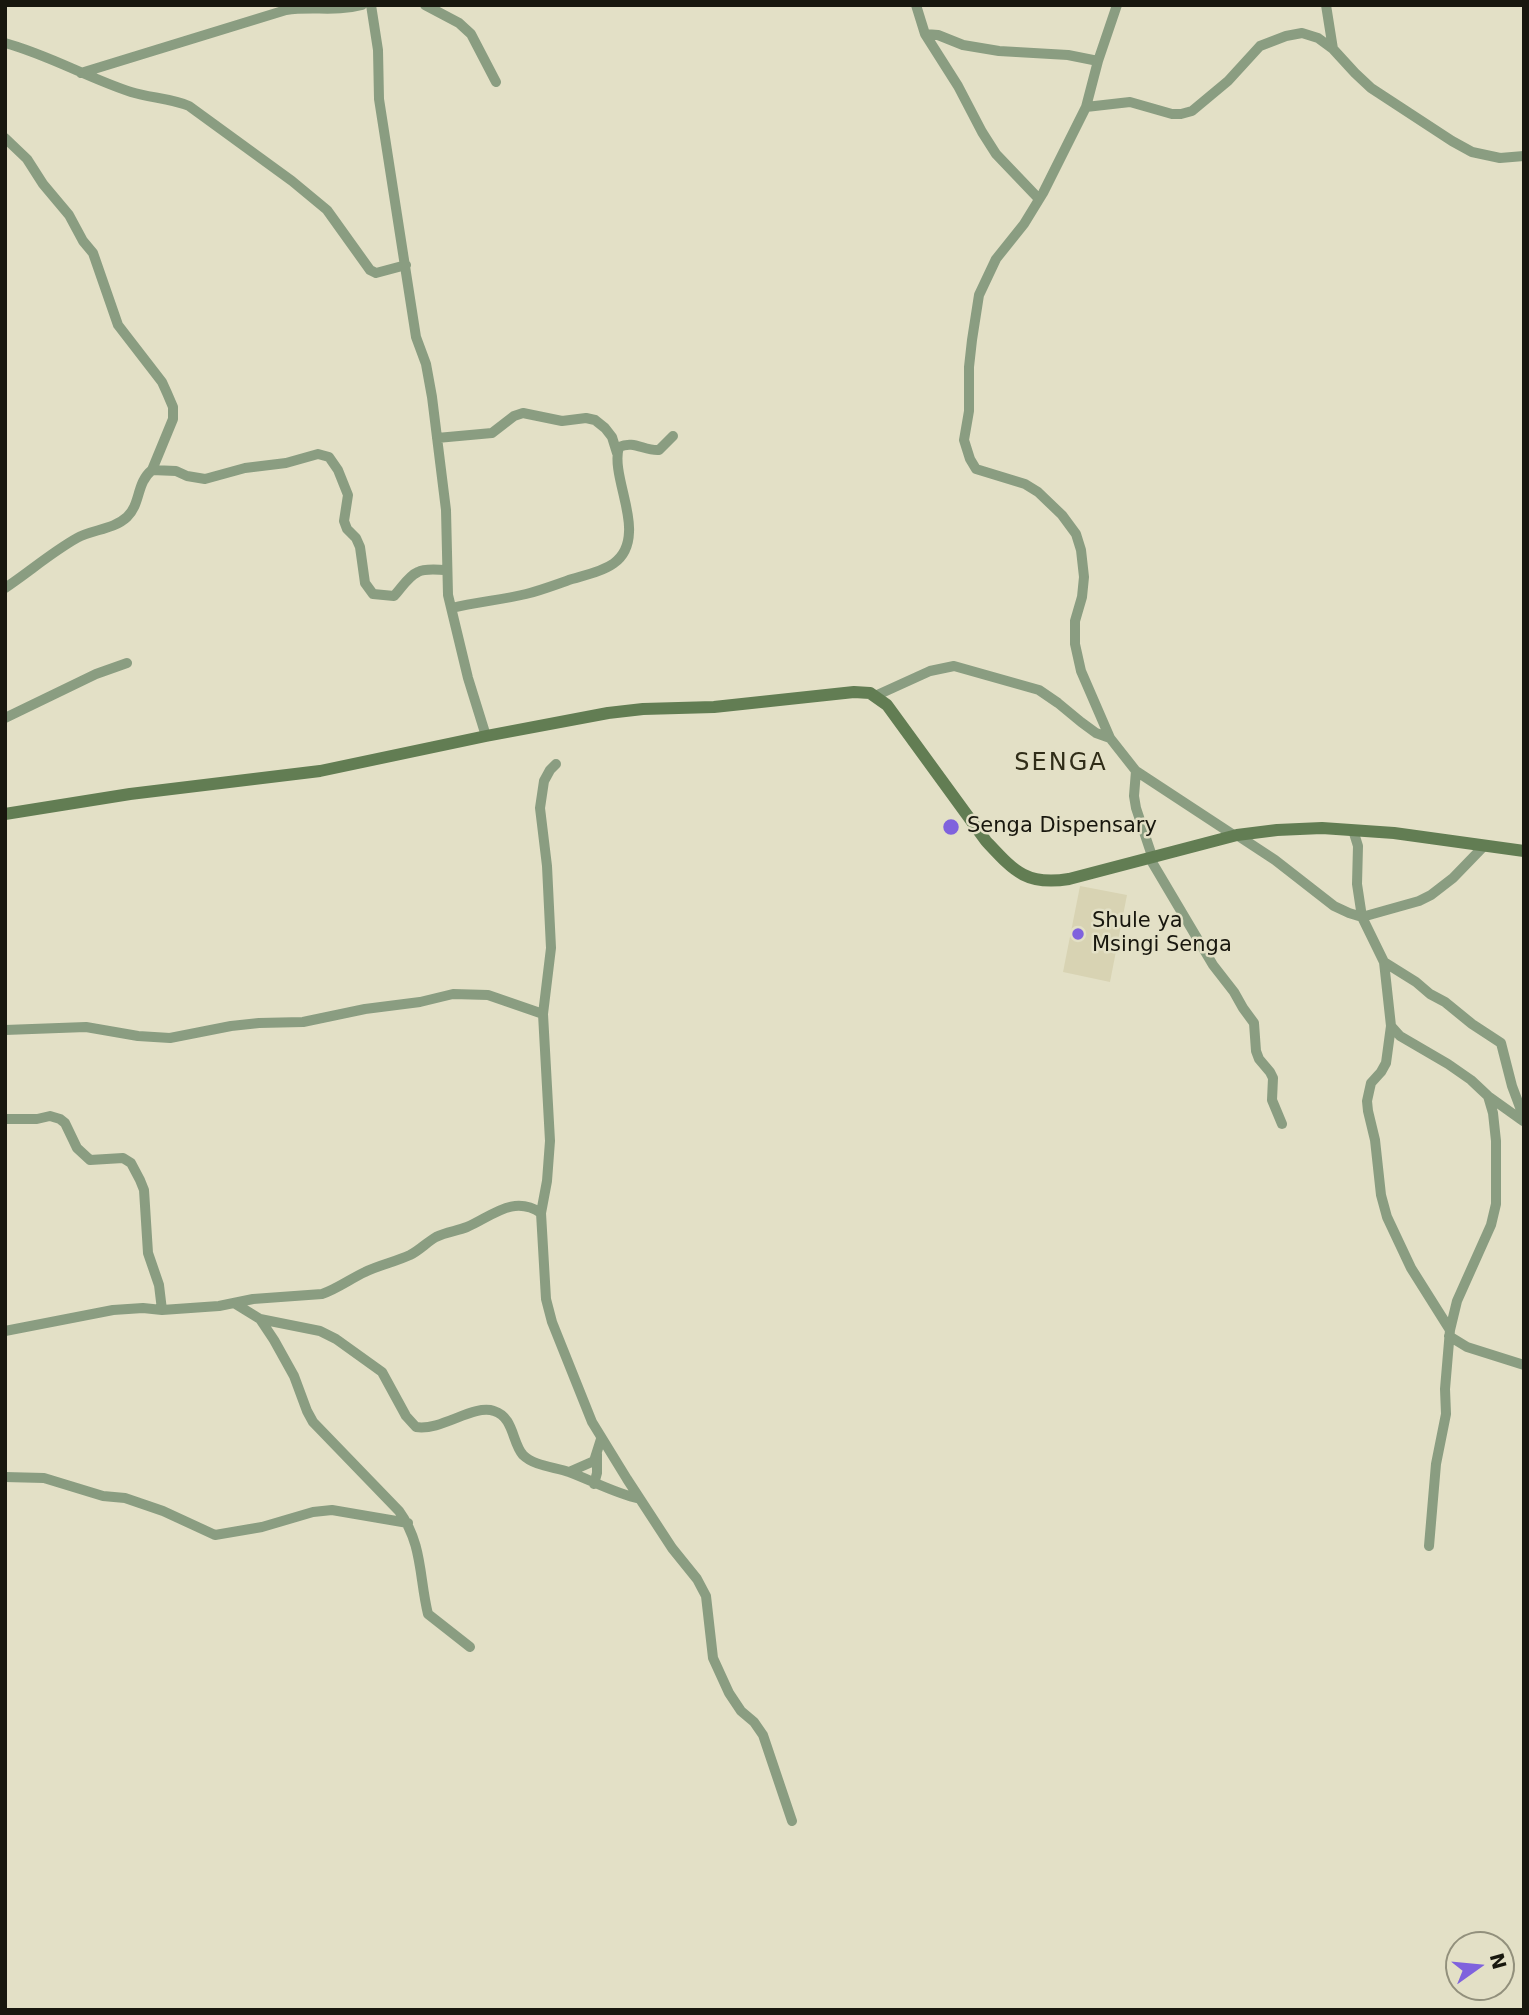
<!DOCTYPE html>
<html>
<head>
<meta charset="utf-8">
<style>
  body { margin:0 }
  #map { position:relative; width:1529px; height:2015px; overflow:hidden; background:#e3e0c6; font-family:"DejaVu Sans",sans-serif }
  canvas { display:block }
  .frame { position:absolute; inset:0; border:7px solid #18170e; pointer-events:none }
  .north { position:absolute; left:1445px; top:1931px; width:70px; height:70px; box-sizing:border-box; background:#e3e0c6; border:2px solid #92907c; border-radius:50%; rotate:75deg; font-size:19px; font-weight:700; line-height:28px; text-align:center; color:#18170e }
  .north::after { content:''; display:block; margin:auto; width:24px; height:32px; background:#7f62dd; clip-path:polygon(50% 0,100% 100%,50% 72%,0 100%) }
</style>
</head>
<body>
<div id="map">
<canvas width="1529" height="2015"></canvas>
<div class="frame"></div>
<div class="north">N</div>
</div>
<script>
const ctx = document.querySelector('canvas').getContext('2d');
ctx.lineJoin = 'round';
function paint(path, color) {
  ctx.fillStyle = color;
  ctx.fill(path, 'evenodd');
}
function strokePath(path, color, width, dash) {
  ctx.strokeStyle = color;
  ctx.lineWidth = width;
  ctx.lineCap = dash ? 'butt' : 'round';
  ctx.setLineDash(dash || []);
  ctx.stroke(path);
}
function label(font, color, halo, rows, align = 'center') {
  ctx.font = font + ' "DejaVu Sans",sans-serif';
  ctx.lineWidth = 5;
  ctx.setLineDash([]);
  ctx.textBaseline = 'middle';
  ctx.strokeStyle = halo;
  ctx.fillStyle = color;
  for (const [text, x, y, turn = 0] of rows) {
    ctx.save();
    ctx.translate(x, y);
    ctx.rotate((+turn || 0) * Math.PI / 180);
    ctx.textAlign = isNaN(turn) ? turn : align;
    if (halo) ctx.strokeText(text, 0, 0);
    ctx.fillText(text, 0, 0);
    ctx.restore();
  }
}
paint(new Path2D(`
  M1080 886 1127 895 1110 982 1063 972Z`), '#d8d3b3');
strokePath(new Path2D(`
  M371 5 378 50 379 99 384 131 416 337 426 364 432 397 446 510 448 595 468 678 486 736
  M425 5 459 23 471 34 496 82
  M916 5 925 34 958 86 982 132 996 154 1039 199
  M1117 5 1098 61 1086 107 1043 193 1024 224 996 259 979 295 972 340 969 367V411L964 440 970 459 976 469 1025 484 1038 492 1062 515 1076 534 1081 550 1084 577 1082 597 1075 621V644L1081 671 1110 738 1136 771 1235 836
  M1326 5 1333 49
  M925 34 938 35 963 45 999 51 1068 55 1098 61
  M5 43C49 55 88 78 131 92 150 98 170 98 189 106L292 181 327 210 370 270 376 273 406 265
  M81 73 286 10C312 6 336 12 362 5
  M1086 107 1130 102 1172 114H1181L1192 111 1228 81 1260 46 1286 36 1302 33 1318 38 1333 49 1355 73 1371 88 1452 141 1472 152 1500 158 1524 156
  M5 138 27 159 43 184 69 215 83 241 93 253 118 325 162 382 167 393 173 407V419L152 470
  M437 438 492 433 514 416 523 413 562 421 586 418 595 420 605 428 612 437 617 453
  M5 588C29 572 52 552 77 538 93 529 113 530 127 517 141 504 136 483 152 470L176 471 187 476 205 479 245 468 286 463 318 454 329 457 338 470 348 495 344 521 347 529 356 538 360 547 365 583 373 594 394 596C401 589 408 576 418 572 425 568 438 570 446 570
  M452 608C476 602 501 600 526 594 542 590 557 584 572 579 599 571 628 567 629 532 631 507 612 469 619 447 634 440 644 451 659 450L673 436
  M875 696 930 671 954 666 1039 690 1058 703 1081 722 1096 733 1110 738
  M5 718 96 674 127 663
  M556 764 550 770 544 781 540 808 547 866 551 948 543 1014 550 1141 547 1181 541 1213 546 1299 552 1322 592 1422 627 1479 672 1548 697 1579 706 1596 713 1658 729 1693 741 1711 754 1722 763 1735 792 1821
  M1136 771 1134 796 1136 808 1152 856
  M1353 830 1358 846 1357 884 1362 917 1384 962 1391 1026 1400 1036 1448 1064 1471 1080 1488 1096 1493 1113 1496 1141V1204L1491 1225 1457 1301 1450 1330 1445 1389 1446 1414 1436 1464 1429 1546
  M1237 835 1275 860 1334 906 1349 913 1362 917 1419 901 1431 895 1453 878 1484 846
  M1149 857 1213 965 1234 992 1243 1008 1254 1023 1256 1051 1259 1059 1270 1072 1273 1078 1272 1100 1282 1124
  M1384 962 1416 982 1430 994 1445 1002 1472 1024 1501 1043 1512 1086 1524 1118
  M1391 1026 1386 1063 1381 1072 1371 1083 1367 1101 1368 1111 1375 1140 1381 1195 1387 1217 1411 1268 1450 1330
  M5 1030 86 1027 138 1036 170 1038 231 1026 259 1023 303 1022 365 1009 420 1002 453 994 488 995 543 1014
  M1488 1096 1523 1121
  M5 1119H37L50 1116 60 1119 65 1123 77 1148 90 1160 123 1158 131 1163 140 1180 144 1190 148 1253 159 1285 162 1310
  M234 1303 260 1319 274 1340 294 1376 307 1411 313 1422 399 1511C423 1544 419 1578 428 1614L470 1647
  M260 1319 320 1331 336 1339 382 1372 406 1416 416 1427C442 1431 473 1404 494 1411 514 1417 512 1443 523 1455 534 1466 555 1467 569 1472 593 1481 614 1493 640 1499
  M5 1331 113 1310 143 1308 162 1310 219 1306 253 1299 322 1294C337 1289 350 1279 365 1272 379 1265 395 1262 410 1255 420 1250 427 1242 436 1237 446 1232 457 1231 467 1227 491 1217 513 1194 541 1213
  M1449 1336 1467 1347 1524 1365
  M569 1472 594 1461 601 1439
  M5 1477 44 1478 103 1496 125 1498 163 1511 215 1535 262 1527 313 1512 332 1510 408 1523
  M594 1484 597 1473V1454`), '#8a9d81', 10);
strokePath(new Path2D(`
  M5 814 130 794 320 771 486 736 608 713 643 709 714 707 854 692 870 693 887 705 986 841C1014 871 1026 886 1069 879L1237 835 1277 830 1322 828 1394 833 1524 851`), '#627d53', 12);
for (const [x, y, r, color] of [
  [951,827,9,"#7f62dd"],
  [1078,934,7,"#7f62dd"]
]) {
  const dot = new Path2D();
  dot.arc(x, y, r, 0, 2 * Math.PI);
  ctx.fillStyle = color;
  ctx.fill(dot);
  strokePath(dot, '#e3e0c6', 2.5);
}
label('21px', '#18170e', '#e3e0c6', [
  ["Senga Dispensary",967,827],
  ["Shule ya",1092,922],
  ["Msingi Senga",1092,946]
], 'left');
ctx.letterSpacing = '2px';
label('24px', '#302d18', '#e3e0c6', [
  ["SENGA",1061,764]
]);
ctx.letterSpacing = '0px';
</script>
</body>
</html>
